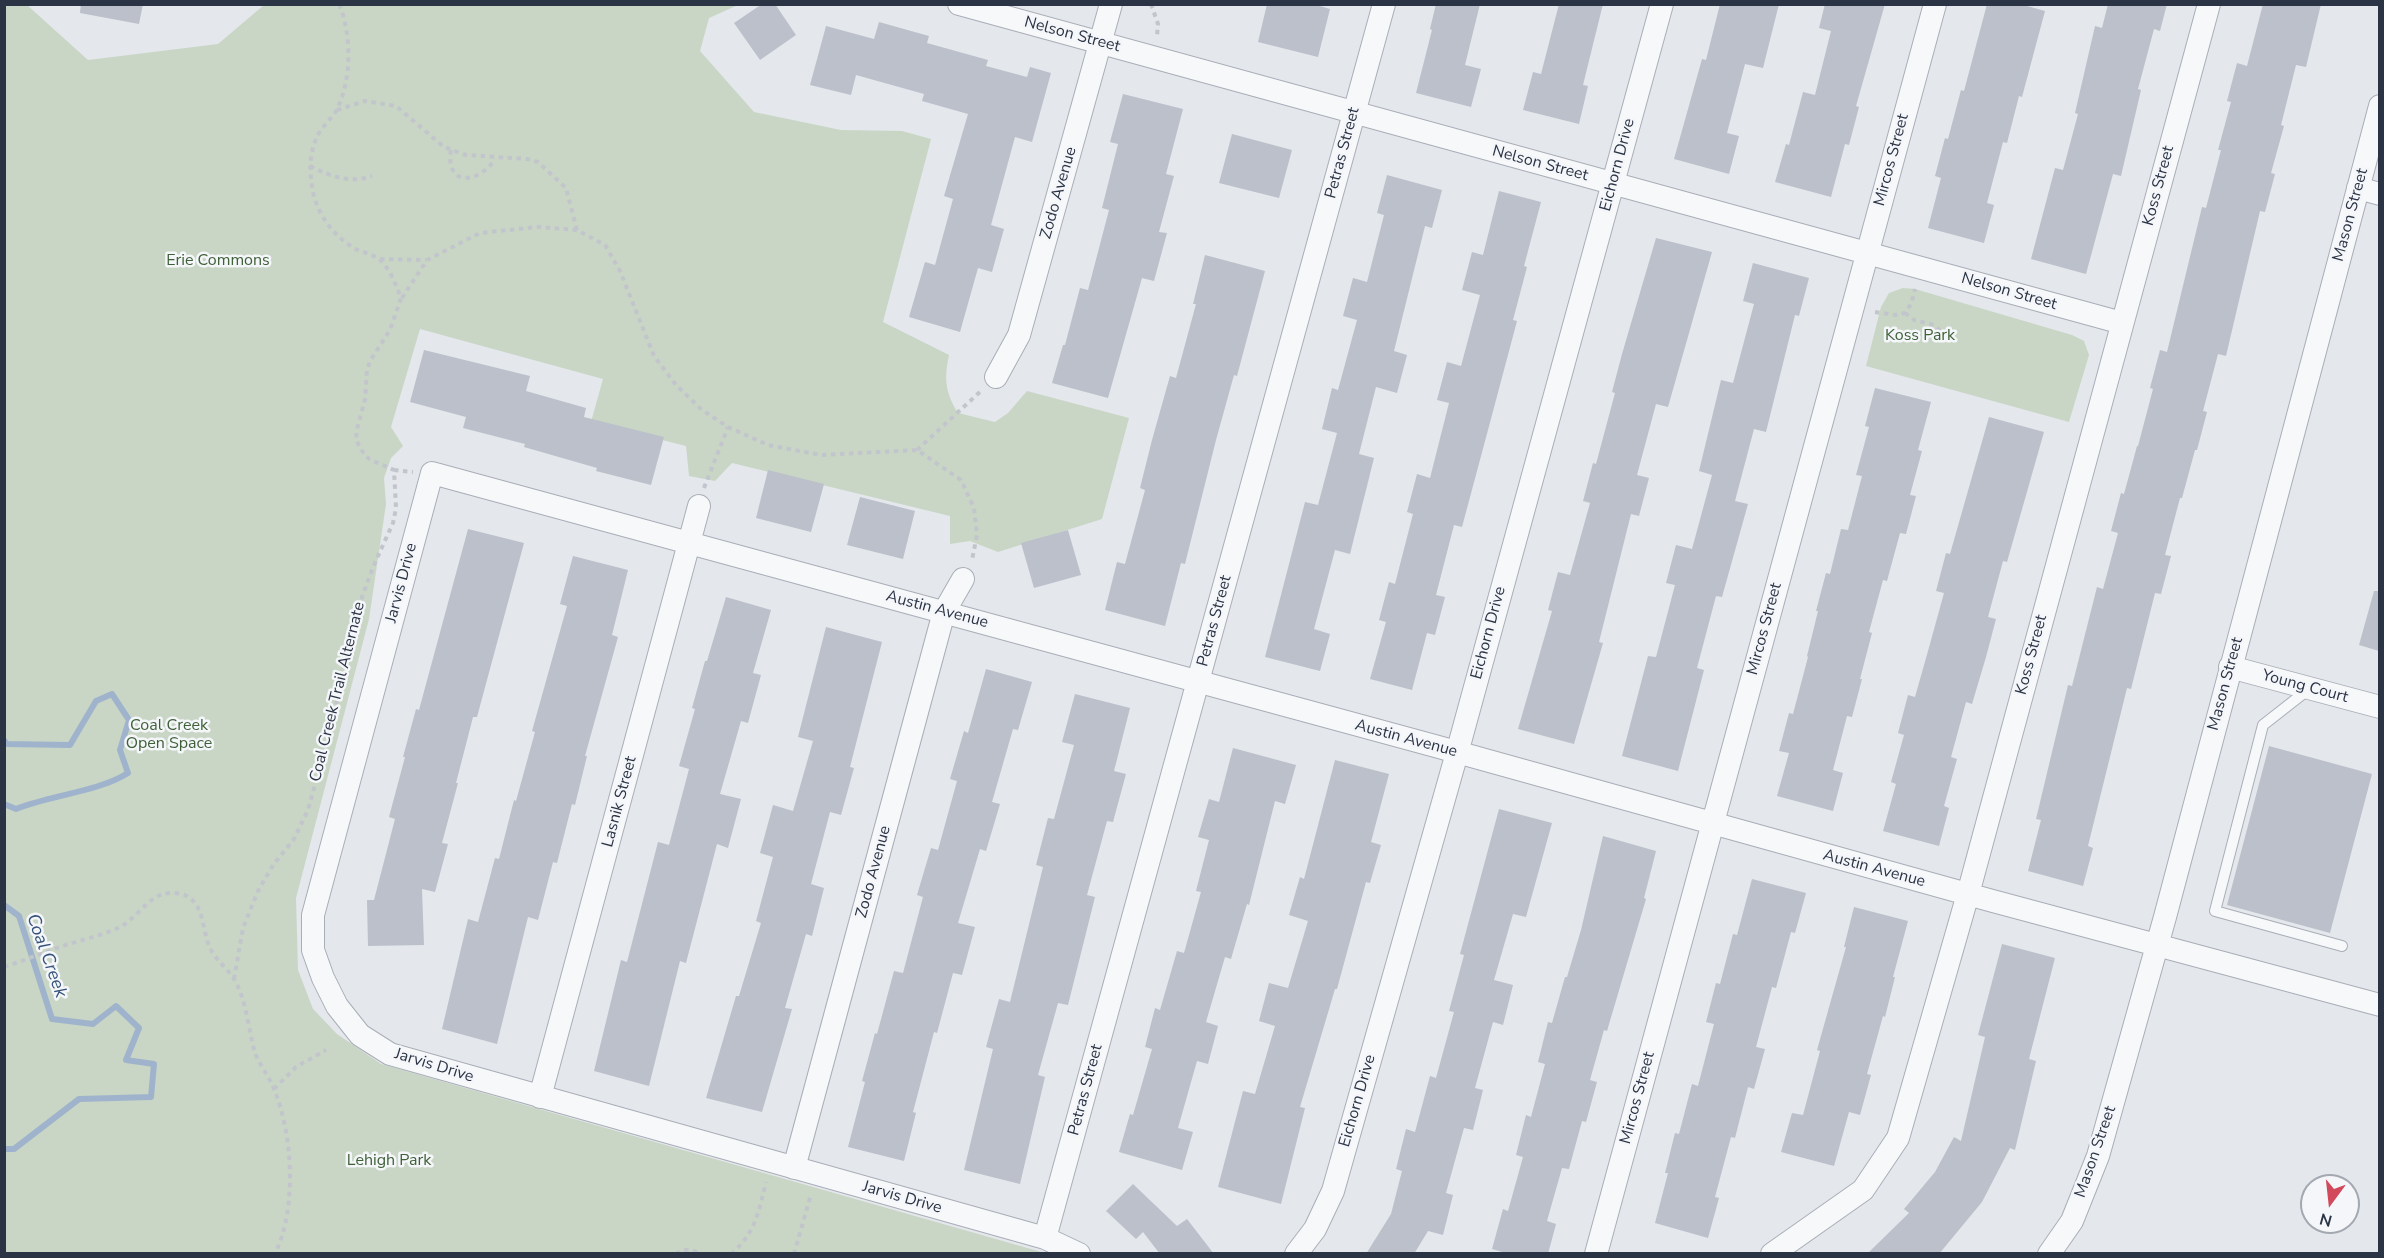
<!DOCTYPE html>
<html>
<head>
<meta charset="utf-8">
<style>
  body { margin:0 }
  #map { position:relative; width:2384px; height:1258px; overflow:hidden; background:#e4e7ec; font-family:"Nunito Sans",sans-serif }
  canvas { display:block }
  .frame { position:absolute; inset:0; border:6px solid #2b3445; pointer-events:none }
  .north { position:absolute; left:2300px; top:1174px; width:60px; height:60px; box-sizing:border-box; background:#f4f6f9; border:2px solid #a4a8b1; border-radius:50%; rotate:195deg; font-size:16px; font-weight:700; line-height:24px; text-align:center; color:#2b3445 }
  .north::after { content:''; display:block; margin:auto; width:21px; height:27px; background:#d1495b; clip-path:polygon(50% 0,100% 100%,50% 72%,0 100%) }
</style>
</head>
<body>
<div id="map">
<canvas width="2384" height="1258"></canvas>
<div class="frame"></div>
<div class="north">N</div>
</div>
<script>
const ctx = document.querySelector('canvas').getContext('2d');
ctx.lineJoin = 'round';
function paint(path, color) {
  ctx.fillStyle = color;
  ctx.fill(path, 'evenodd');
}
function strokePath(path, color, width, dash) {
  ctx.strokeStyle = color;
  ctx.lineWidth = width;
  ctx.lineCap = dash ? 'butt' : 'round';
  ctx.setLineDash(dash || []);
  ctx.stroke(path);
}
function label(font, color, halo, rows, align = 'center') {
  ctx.font = font + ' "Nunito Sans",sans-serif';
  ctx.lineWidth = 5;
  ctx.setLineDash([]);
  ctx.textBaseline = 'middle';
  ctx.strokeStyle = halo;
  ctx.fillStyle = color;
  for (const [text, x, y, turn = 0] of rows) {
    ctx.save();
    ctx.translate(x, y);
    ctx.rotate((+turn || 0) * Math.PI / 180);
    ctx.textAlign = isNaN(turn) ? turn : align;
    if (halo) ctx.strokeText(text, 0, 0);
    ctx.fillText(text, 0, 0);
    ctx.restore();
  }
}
paint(new Path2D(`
  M5 5H27L88 60 218 44 264 5H738L709 18 700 51 754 112 841 130 902 131 931 139 883 322 949 355C944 379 945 392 958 413L995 422 1008 413 1027 391 1129 418 1102 519 998 552 970 541 950 544V516L732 463 715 481 689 476 686 446 591 422 603 379 420 329 391 427 403 446 391 458 384 478 386 504 369 619 296 898 298 970 313 1009 337 1034 381 1064 1045 1253 5 1254Z
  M1903 288 1915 289 2072 335 2084 341 2089 355 2069 422 1866 366 1881 307 1889 293Z`), '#c9d6c5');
strokePath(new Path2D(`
  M4 740 7 744 70 745 96 701 112 694 129 720 120 750 128 773C98 792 50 795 16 809L4 804
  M4 905 19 916 52 1019 93 1024 116 1006 139 1028 126 1060 154 1064 151 1097 79 1099 14 1149H4`), '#9fb4cc', 6);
paint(new Path2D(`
  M81 4H143L139 24 80 13Z
  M762 4H775L796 35 760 60 734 23Z
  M1267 4H1313L1330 9 1318 57 1258 42Z
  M1436 4H1480L1465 65 1481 69 1471 107 1416 93 1432 30 1430 29Z
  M1559 4H1603L1583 85 1588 86 1579 124 1523 110 1533 72 1541 74Z
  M1720 4H1779L1763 68 1745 64 1727 133 1739 136 1729 174 1674 159 1702 59 1706 60Z
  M1825 4H1885L1856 106 1859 107 1849 145 1845 144 1831 197 1775 182 1786 144 1789 145 1803 92 1815 95 1831 31 1819 28Z
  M1987 4H2020L2045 11 2022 97 2019 96 2007 143 2003 142 1987 203 1994 205 1984 243 1928 228 1941 178 1935 176 1945 138 1948 139 1961 90 1964 91Z
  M2108 4H2167L2160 31 2154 29 2138 89 2141 90 2121 176 2113 174 2086 274 2031 259 2055 168 2063 170 2078 114 2075 113 2095 26 2102 28Z
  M2263 4H2321L2306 67 2296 65 2281 125 2284 126 2271 173 2275 174 2265 212 2260 211 2226 356 2218 354 2203 411 2207 412 2197 450H2195L2182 498H2180L2165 555 2171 556 2161 594 2155 593 2131 689 2127 688 2088 846 2093 848 2083 886 2028 871 2041 820 2036 819 2068 685 2072 686 2097 587 2103 589 2118 533 2111 531 2121 493 2124 494 2137 446H2138L2153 389 2150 388 2160 350 2167 352 2202 207 2206 208 2221 150H2218L2231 102 2227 101 2237 63 2247 66Z
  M879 22 929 36 927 43 988 60 986 66 1027 77 1030 67 1051 73 1032 142 1015 137 991 225 1004 229 992 272 978 268 960 332 909 317 925 262 935 265 953 199 944 196 968 114 922 101 924 94 856 75 851 95 810 85 826 26 874 39Z
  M1123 94 1183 109 1166 174 1174 176 1159 232 1167 233 1154 281 1142 278 1108 398 1052 383 1063 345H1065L1080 288 1088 290 1109 210 1102 208 1118 144 1110 142Z
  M1232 134 1292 150 1279 198 1219 183Z
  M1387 175 1442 190 1432 228 1425 226 1394 351 1407 355 1397 393 1376 387 1359 454 1374 458 1350 554 1335 550 1314 629 1330 634 1320 671 1265 657 1305 502 1318 505 1337 433 1322 429 1332 388 1338 390 1357 320 1343 316 1353 278 1367 282 1384 215 1377 213Z
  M1499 191 1541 202 1524 266 1527 267 1513 320 1517 321 1492 415 1462 527 1454 525 1436 595 1445 597 1435 635 1427 633 1412 690 1370 679 1386 622 1379 620 1389 582 1395 584 1413 514 1407 512 1417 474 1430 478 1449 403 1437 400 1447 362 1461 366 1480 295 1462 290 1472 252 1483 255Z
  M1656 238 1712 252 1668 407 1656 404 1637 475 1649 478 1639 516 1631 514 1599 642 1603 643 1574 744 1518 729 1552 611 1548 610 1558 572 1570 575 1590 503 1583 501 1593 463 1596 464 1615 393 1612 392 1622 354Z
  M1205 255 1265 271 1237 376 1234 375 1216 440 1185 564 1181 563 1165 626 1105 610 1117 562 1125 564 1145 490 1140 488 1152 440 1170 376 1176 378 1196 304H1193Z
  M1753 263 1809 278 1799 316 1795 315 1766 432 1754 429 1735 501 1748 504 1722 597 1716 596 1697 668 1704 670 1678 771 1622 756 1648 656 1656 657 1675 585 1666 583 1676 545 1692 549 1712 475 1699 471 1721 380 1733 383 1754 304 1743 301Z
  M424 350 530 376 526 391 586 408 584 417 664 437 651 485 596 471 597 468 524 447 525 444 463 428 466 417 410 402Z
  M1875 388 1931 402 1918 450 1922 451 1910 495 1916 496 1906 534 1900 533 1887 581 1883 580 1869 632 1872 633 1860 679H1862L1852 717 1847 716 1833 770 1843 773 1833 811 1777 796 1789 753 1779 751 1789 713 1793 714 1808 657 1807 656 1818 611H1816L1826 573 1830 574 1841 529 1848 530 1862 476 1856 475 1869 427 1865 426Z
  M1989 417 2044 432 2007 562 2003 561 1988 617 1996 619 1986 657 1972 704 1966 702 1951 757 1957 759 1944 806 1949 808 1939 846 1883 831 1896 784 1891 782 1904 735 1898 733 1908 695 1915 697 1928 651 1944 593 1936 591 1946 553 1950 554Z
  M768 470 824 484 811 532 756 518Z
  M860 497 915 511 903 559 847 545Z
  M468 529 524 543 477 717H473L456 783H458L442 843 448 844 435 892 422 889 424 945 368 946 367 900H374L395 819 389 817 405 757H403L416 709 419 710Z
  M1068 530 1081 575 1034 588 1021 543Z
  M573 556 628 570 612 635 618 637 585 756H587L575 805 572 804 557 863 553 862 538 920 528 917 497 1044 442 1029 468 919 478 922 495 858 499 859 514 800 516 801 535 732 532 731 567 606 560 604Z
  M2374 591H2379V651L2359 645Z
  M726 597 771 610 753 673 761 675 748 723 741 721 720 794 741 799 728 848 717 844 686 963 680 961 649 1086 594 1071 621 960 627 962 658 842 669 845 689 769 679 766 695 709 692 708 705 661H707Z
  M826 627 882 642 850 767 854 768 841 815 830 812 811 884 824 888 812 936 806 934 785 1008 792 1009 762 1112 706 1098 736 996H739L761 923 756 921 773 857 760 853 773 805 793 811 813 741 798 737Z
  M986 669 1032 682 1018 730 1013 729 992 802 1000 804 986 851 980 849 958 923 975 927 962 975 953 973 937 1033 934 1032 913 1112 916 1113 904 1161 848 1147 865 1082 862 1081 875 1033 877 1034 894 971 903 973 923 897 917 895 931 848 938 850 957 781 950 779 964 731 968 733Z
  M1075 694 1130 708 1114 771 1126 774 1113 822 1107 821 1087 895 1095 897 1068 1005 1058 1003 1038 1075 1045 1077 1020 1184 964 1170 993 1049 986 1047 999 999 1010 1002 1043 867 1036 865 1048 818 1054 819 1074 745 1062 742Z
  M2269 746 2372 774 2330 933 2227 905Z
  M1233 748 1296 765 1285 804 1275 801 1249 905 1247 904 1231 959 1225 957 1206 1022 1218 1026 1208 1064 1197 1061 1178 1128 1193 1132 1182 1170 1119 1152 1130 1114 1133 1115 1152 1049 1145 1047 1155 1008 1160 1010 1177 951 1184 953 1201 892 1196 891 1209 840 1198 837 1209 799 1219 802Z
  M1335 760 1389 774 1371 842 1381 845 1370 883 1366 882 1337 989H1335L1300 1107 1305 1108 1281 1204 1218 1187 1243 1091 1255 1094 1275 1026 1259 1021 1269 983 1288 988 1308 921 1289 915 1300 877 1304 879Z
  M1499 809 1552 823 1526 917 1513 914 1494 980 1513 985 1503 1025 1493 1022 1475 1088 1483 1090 1473 1130 1464 1128 1446 1193 1453 1195 1443 1235 1428 1231 1414 1254H1366L1391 1214 1402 1171 1396 1169 1406 1129 1415 1132 1430 1076 1436 1078 1454 1012 1449 1011 1464 955 1460 954Z
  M1603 836 1656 851 1644 898 1646 899 1607 1031 1604 1030 1590 1080 1597 1082 1586 1122 1582 1121 1569 1169 1562 1168 1547 1221 1556 1224 1548 1254H1509L1492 1249 1503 1209 1508 1211 1523 1157 1516 1155 1526 1115 1531 1117 1545 1064 1538 1062 1548 1022 1552 1023 1565 977H1567L1581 930Z
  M1752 879 1806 893 1795 933 1791 932 1776 988 1772 987 1756 1047 1765 1049 1754 1089 1748 1087 1735 1138 1731 1137 1715 1197 1719 1198 1708 1238 1655 1223 1668 1173H1665L1675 1133 1679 1134 1692 1084 1698 1086 1714 1024 1706 1022 1716 983 1720 984 1733 934 1737 935Z
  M1854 907 1908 921 1893 977H1895L1885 1017 1883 1016 1867 1074 1871 1075 1860 1115 1849 1112 1834 1166 1781 1152 1792 1113 1803 1115 1820 1051 1817 1050 1846 947H1844Z
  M2002 944 2055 958 2029 1059 2036 1061 2015 1150 2010 1148 1982 1202 1939 1254H1867L1909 1213 1904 1209 1935 1172 1954 1137 1961 1141 1985 1037 1978 1035Z
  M1133 1184 1177 1226 1187 1219 1214 1254H1160L1143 1232 1136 1239 1106 1211Z`), '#bbc0ca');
const lane = new Path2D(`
  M2309 689 2263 725 2215 911 2342 946`);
const street = new Path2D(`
  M959 4 2122 323
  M2358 188 2380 194
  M996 377 1019 335 1111 4
  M2230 667 2380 707
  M540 1097 699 506
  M794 1168 944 612 963 579
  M1045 1238 1384 4
  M1079 1254 1045 1238 390 1054 360 1035 337 1006 323 978 313 950V915L432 473 1435 746 1989 900 2380 1005
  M1296 1254 1315 1229 1333 1191 1457 753 1662 4
  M1596 1254 1935 4
  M1772 1254 1863 1190 1898 1138 1968 894 2209 4
  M2049 1254 2072 1221 2098 1156 2165 917 2380 106`);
strokePath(lane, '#a9aeb7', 12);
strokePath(street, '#a9aeb7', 24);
strokePath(new Path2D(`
  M1151 4 1158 24 1157 36
  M337 110 365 101 396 106 444 147 466 155 527 159 538 162 566 188 577 230
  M451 150C445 188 480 183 495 159
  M310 166C330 176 350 184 372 176
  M380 259 426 260
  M402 298 427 260 480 233 538 227 577 230 605 245 620 271 654 356 676 385 702 410 728 427 768 445 821 455 917 450 961 480 974 508 977 535 972 560
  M1875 312 1895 315 1905 313 1911 304 1915 289
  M1905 313 1914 320 1934 325 1946 336
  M917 450 982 390
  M394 470 413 472
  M704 488 728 427
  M4 967C23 961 41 953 60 947 79 940 102 936 120 927 142 915 151 887 181 894 206 900 201 932 211 950 217 961 227 968 234 979 247 1000 248 1029 255 1053 260 1066 269 1076 274 1089 293 1135 297 1208 275 1254
  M234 979 243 928 258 891 273 865 294 839 308 810 333 719 352 625 373 567 393 523 396 508 394 470 369 459 361 450 356 439 357 429 365 400 367 370 370 361 390 330 401 298C396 286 390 268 379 259 372 254 361 252 354 248 332 235 315 211 312 186 309 168 310 149 319 133 324 125 331 119 336 111 352 81 352 35 339 4
  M274 1089 296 1067 326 1050
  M676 1254C685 1247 693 1250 702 1254
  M731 1254C755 1234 759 1211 766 1182
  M794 1254 811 1194`), '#c2c5cb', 4, [4.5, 4.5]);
strokePath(lane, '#f7f8fa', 10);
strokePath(street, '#f7f8fa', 22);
label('16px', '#2b3445', '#f4f6f9', [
  ["Nelson Street",1072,35,15],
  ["Petras Street",1343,153,-75],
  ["Mircos Street",1892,160,-75],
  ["Nelson Street",1540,164,15],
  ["Eichorn Drive",1618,165,-75],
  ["Koss Street",2159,186,-75],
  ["Zodo Avenue",1059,193,-74],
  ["Mason Street",2351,215,-75],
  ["Nelson Street",2009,292,16],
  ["Jarvis Drive",402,583,-75],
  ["Austin Avenue",937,610,15],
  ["Petras Street",1215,621,-75],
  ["Mircos Street",1765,629,-75],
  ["Eichorn Drive",1489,633,-75],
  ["Koss Street",2032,655,-75],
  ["Mason Street",2226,684,-75],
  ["Young Court",2305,687,15],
  ["Coal Creek Trail Alternate",338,692,-76],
  ["Austin Avenue",1406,739,15],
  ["Lasnik Street",620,802,-75],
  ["Austin Avenue",1874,869,15],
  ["Zodo Avenue",874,872,-75],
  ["Jarvis Drive",434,1066,17],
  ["Petras Street",1086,1090,-75],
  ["Mircos Street",1638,1098,-75],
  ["Eichorn Drive",1358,1101,-74],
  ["Mason Street",2096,1152,-71],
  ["Jarvis Drive",902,1198,16]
]);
label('16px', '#3f6138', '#f4f6f9', [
  ["Erie Commons",218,261],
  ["Koss Park",1920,336],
  ["Coal Creek",169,726],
  ["Open Space",169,744],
  ["Lehigh Park",389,1161]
]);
label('italic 18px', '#34527a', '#f4f6f9', [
  ["Coal Creek",46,956,70]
]);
</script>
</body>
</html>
